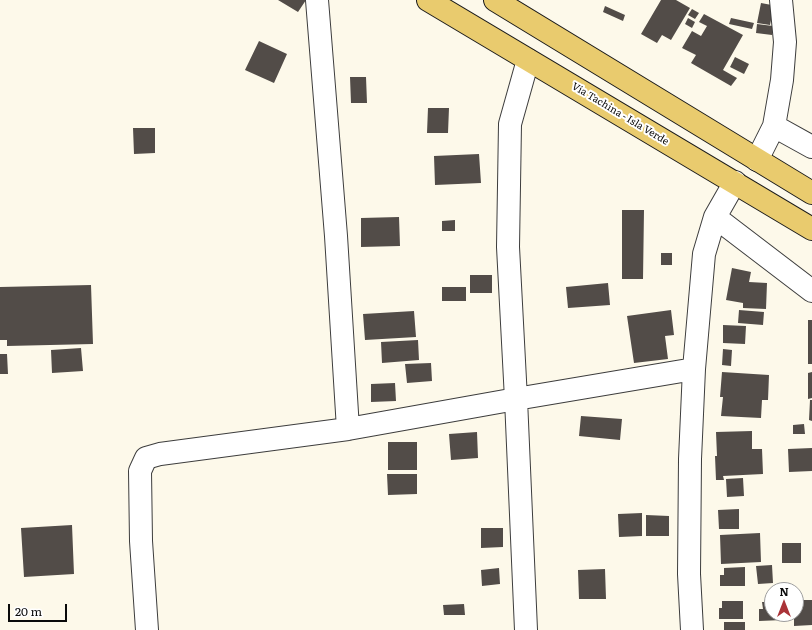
<!DOCTYPE html>
<html>
<head>
<meta charset="utf-8">
<style>
  body { margin:0 }
  #map { position:relative; width:812px; height:630px; overflow:hidden; background:#fdf9ea; font-family:Literata,serif }
  canvas { display:block }
  .north { position:absolute; left:764px; top:582px; width:40px; height:40px; box-sizing:border-box; background:#fff; border:1px solid #9d9d9d; border-radius:50%; rotate:0deg; font-size:11px; font-weight:700; line-height:16px; text-align:center; color:#0a0a0a }
  .north::after { content:''; display:block; margin:auto; width:14px; height:18px; background:#aa3338; clip-path:polygon(50% 0,100% 100%,50% 72%,0 100%) }
  .scale { position:absolute; left:8px; top:604px; width:59px; height:18px; box-sizing:border-box; border:2px solid #0a0a0a; border-top:0; padding-left:5px; font-size:12px; line-height:14px; white-space:nowrap; color:#0a0a0a; -webkit-text-stroke:3px #fff; paint-order:stroke }
</style>
</head>
<body>
<div id="map">
<canvas width="812" height="630"></canvas>
<div class="north">N</div>
<div class="scale">20 m</div>
</div>
<script>
const ctx = document.querySelector('canvas').getContext('2d');
ctx.lineJoin = 'round';
function paint(path, color) {
  ctx.fillStyle = color;
  ctx.fill(path, 'evenodd');
}
function strokePath(path, color, width, dash) {
  ctx.strokeStyle = color;
  ctx.lineWidth = width;
  ctx.lineCap = dash ? 'butt' : 'round';
  ctx.setLineDash(dash || []);
  ctx.stroke(path);
}
function label(font, color, halo, rows, align = 'center') {
  ctx.font = font + ' Literata,serif';
  ctx.lineWidth = 4;
  ctx.setLineDash([]);
  ctx.textBaseline = 'middle';
  ctx.strokeStyle = halo;
  ctx.fillStyle = color;
  for (const [text, x, y, turn = 0] of rows) {
    ctx.save();
    ctx.translate(x, y);
    ctx.rotate((+turn || 0) * Math.PI / 180);
    ctx.textAlign = isNaN(turn) ? turn : align;
    if (halo) ctx.strokeText(text, 0, 0);
    ctx.fillText(text, 0, 0);
    ctx.restore();
  }
}
paint(new Path2D(`
  M278 0H306L298 12Z
  M661 0H676L690 8 671 40 662 35 657 43 641 34Z
  M761 3 777 6 772 15 770 25 757 23Z
  M605 6 625 15 623 21 603 12Z
  M692 9 699 13 695 19 688 15Z
  M704 14 743 35 723 70 737 78 731 86 691 63 696 55 682 48 692 31 701 36 707 26 699 22Z
  M688 18 695 22 692 28 685 24Z
  M731 18 754 23 752 29 729 24Z
  M757 24 773 26 772 35 756 33Z
  M259 41 287 54 274 83 245 70Z
  M735 57 749 64 744 74 730 67Z
  M350 77H366L367 103H351Z
  M428 108H449L448 133H427Z
  M133 128H155V153L134 154Z
  M479 154 481 183 435 185 434 156Z
  M622 210H644L643 279H622Z
  M399 217 400 246 361 247V218Z
  M455 220V231H442V221Z
  M661 253H672V265H661Z
  M732 268 751 272 749 282 767 283 766 309 743 308V303L726 300Z
  M470 275H492V293H470Z
  M608 283 610 305 568 308 566 287Z
  M91 285 93 344 7 346V340H0V287Z
  M442 287H466V301H442Z
  M671 310 674 335 665 336 668 359 634 363 627 316Z
  M739 310 764 312 763 325 738 323Z
  M414 311 416 337 365 340 363 314Z
  M808 320H812V364H808Z
  M723 325 746 326 745 344 723 343Z
  M418 340 419 360 382 363 381 342Z
  M81 348 83 371 52 373 51 350Z
  M723 349 732 350 731 366 722 365Z
  M0 354H7L8 374H0Z
  M431 363 432 381 407 383 405 364Z
  M722 372 769 375 768 400H762L761 418 721 416 723 397H720Z
  M812 372V398L808 399V373Z
  M395 383 396 401 371 402V384Z
  M810 400H812V421L809 420Z
  M581 416 622 419 620 440 579 436Z
  M804 424 805 434H793V425Z
  M752 431V449H762L763 474 723 476 724 480H716L715 456H717L716 432Z
  M477 432 478 458 451 460 449 434Z
  M388 442H417V470H388Z
  M812 448V471L789 472 788 449Z
  M387 474H417V494L388 495Z
  M743 478 744 496 727 497 726 479Z
  M739 509V529H719L718 510Z
  M642 513V536L619 537 618 514Z
  M646 515 669 516V536H646Z
  M72 525 74 574 24 577 21 528Z
  M481 528H503V547L481 548Z
  M760 533 761 562 721 564 720 535Z
  M782 543H801V563H782Z
  M772 565 773 583 758 584 756 566Z
  M745 567V586H720V575H724V568Z
  M499 568 500 584 482 586 481 570Z
  M605 569 606 599H579L578 570Z
  M796 600H812V625L794 626V614H796Z
  M722 601H743V619H719V608H722Z
  M762 602H772V614H783V620L759 621V609H763Z
  M464 604 465 615H444L443 605Z
  M724 622H745V630H724Z`), '#524c48');
const minor = new Path2D(`
  M317 0 336 236 348 429
  M774 126 812 147
  M757 160 774 126 782 80 785 42 781 0
  M715 217 812 291
  M147 630 141 541 140 471 146 458 160 454 348 429 516 399 694 369
  M526 630 516 399 508 247 510 124 528 60
  M692 630 689 574 690 459 694 369 704 254 715 217 735 182`);
const major = new Path2D(`
  M428 0 812 229
  M495 0 812 193`);
strokePath(minor, '#3d3d3d', 24);
strokePath(major, '#1b1b1b', 24);
strokePath(minor, '#fff', 22);
strokePath(major, '#e9cb6e', 22);
label('10px', '#0a0a0a', '#fff', [
  ["Vía Tachina - Isla Verde",620,114,31]
]);
</script>
</body>
</html>
